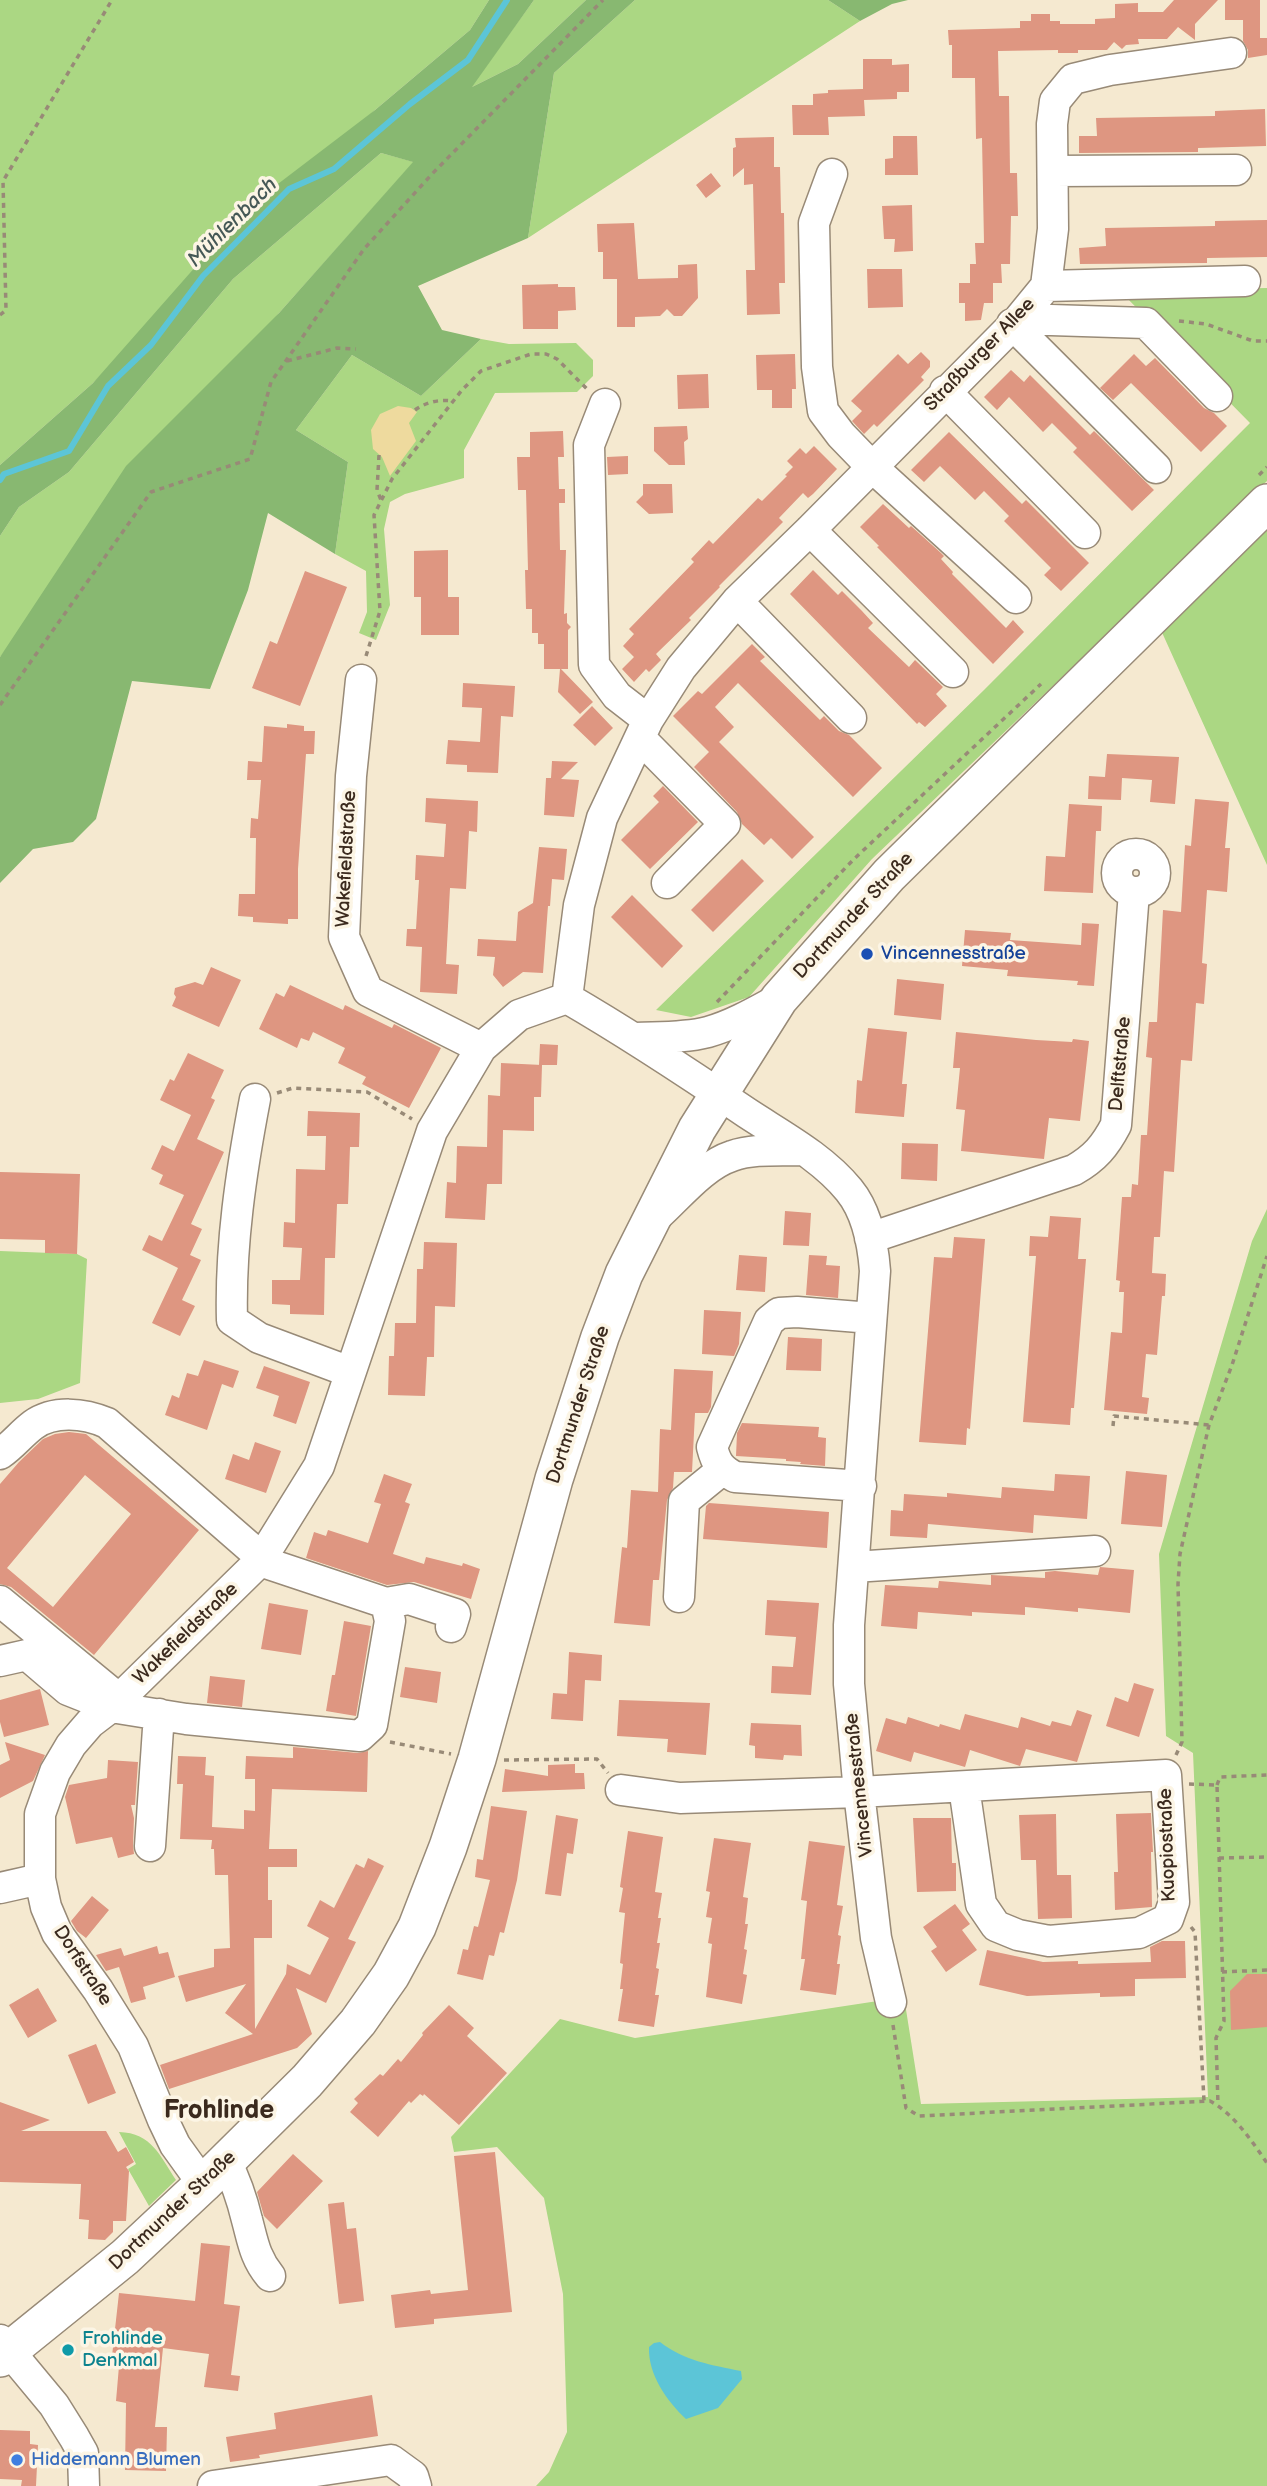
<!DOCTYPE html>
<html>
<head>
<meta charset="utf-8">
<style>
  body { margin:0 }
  canvas { display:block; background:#f5e9d0 }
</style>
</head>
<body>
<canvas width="1267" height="2486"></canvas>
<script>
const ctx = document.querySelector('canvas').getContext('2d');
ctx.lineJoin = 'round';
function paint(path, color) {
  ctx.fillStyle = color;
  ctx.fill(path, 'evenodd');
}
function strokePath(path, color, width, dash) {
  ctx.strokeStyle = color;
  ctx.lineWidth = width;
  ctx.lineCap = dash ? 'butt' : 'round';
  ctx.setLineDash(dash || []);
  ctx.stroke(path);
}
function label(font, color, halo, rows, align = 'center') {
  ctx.font = font + ' "Balsamiq Sans",sans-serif';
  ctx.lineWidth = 7;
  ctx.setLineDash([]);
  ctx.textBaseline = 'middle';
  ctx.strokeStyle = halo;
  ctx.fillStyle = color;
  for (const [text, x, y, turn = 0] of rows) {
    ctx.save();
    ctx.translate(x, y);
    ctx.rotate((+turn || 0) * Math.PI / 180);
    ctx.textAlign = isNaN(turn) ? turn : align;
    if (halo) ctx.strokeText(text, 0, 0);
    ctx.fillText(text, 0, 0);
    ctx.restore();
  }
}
paint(new Path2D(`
  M0 0H489L470 30 375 110 93 383 0 465Z
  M534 0H586L518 64 470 88Z
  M635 0H828L860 21 528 238 554 73Z
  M381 153 414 162 279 313 0 657V536L19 507 69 472 233 279Z
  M1267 288V481L872 859 749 997 691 1017 656 1010 984 690 1250 423 1120 291Z
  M481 339 509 344 576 343 593 360V376L577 392 495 393 464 450V478L405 494 390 502 384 529 390 605 376 640 359 633 367 612 366 571 335 554 348 462 296 430 352 355 421 396Z
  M1267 503V865L1160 628Z
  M1267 1209V2486H536L549 2472 567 2432 563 2294 544 2198 497 2147 454 2152 451 2137 560 2019 635 2038 904 1997 921 2104 1208 2097 1193 1753 1166 1736 1159 1554 1252 1241Z
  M0 1251 77 1254 87 1259 80 1383 38 1399 0 1403Z
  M119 2132C152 2133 160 2156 176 2180L149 2206 128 2169 136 2164Z`), '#abd783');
paint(new Path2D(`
  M489 0H534L472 87 518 64 586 0H635L554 73 528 238 418 286 442 330 481 339 421 396 352 355 296 430 348 462 335 554 268 513 248 590 210 689 132 681 96 819 73 842 33 849 0 883V657L126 466 279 313 413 162 381 153 233 279 69 472 19 507 0 536V465L93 383 249 206 375 110 470 30Z
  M828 0H908L892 4 860 21Z`), '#88b871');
paint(new Path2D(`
  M398 406 411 408 417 412 409 423 416 441 390 476 382 457 373 449 371 430 380 414Z`), '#eeda9e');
paint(new Path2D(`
  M660 2342C685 2361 711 2365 741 2371L742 2379 718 2408 686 2419C667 2401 648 2375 649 2347L654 2343Z`), '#5cc5d7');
strokePath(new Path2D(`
  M0 480 4 474 69 451 108 386 151 345 203 276 289 189 334 169 410 104 468 60 507 0`), '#5cc5d7', 6);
paint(new Path2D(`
  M1174 0H1218L1195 24V40L1178 27 1167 39H1138L1139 44 1126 45 1122 49 1114 42 1107 50H1078V53H1058V50L998 51 999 96H1009L1010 173H1017L1018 216H1011L1010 264H1001L1002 283H993V303H984L981 320 965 321V303H959V283H970V264H976L975 243H984L982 138 976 139 975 78H952V45H949L948 30 1020 28V21H1031V14H1050V21H1060V24H1095V19L1115 18V4L1138 3V12H1163Z
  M1225 0H1260V38H1267V55L1248 58V50L1243 41V20H1225Z
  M863 59H892V65L909 64V92H897V99L864 100 865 116 828 117 829 135H793L792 105H813V94L828 93V90L863 89Z
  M1265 109 1266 146 1198 148V152L1079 153V136H1097L1096 118 1215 116V111Z
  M893 136H917L918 175H885V159L893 158Z
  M774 137V167H780L781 213H784L785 283H779L780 314 747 315 746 270H755L753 184 744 185V168L733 177V148L736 147 735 138Z
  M711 173 721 186 706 198 696 185Z
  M912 205 913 251 894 252 895 239H884L882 206Z
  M1267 220V257L1207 258V263L1080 264 1079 248 1106 246 1105 228 1215 226V221Z
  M634 223 638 279 678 278V265L697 264 698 298 682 316H674L667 309 660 316 635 317V327H617V279H603V252H598L597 224Z
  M867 269H902L903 307 868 308Z
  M558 284V287H575L576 310 558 311V329H523L522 285Z
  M921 352 930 361V367L921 377 924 380 877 427 874 424 864 434 852 421 862 411 851 401 898 354 908 364Z
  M795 354 796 389H792V408H772V390H757L756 355Z
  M1134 354 1146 366 1155 358 1204 408 1214 413 1227 426 1201 452 1131 383 1113 400 1100 388Z
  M1011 370 1024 382 1030 375 1090 435 1094 431 1154 490 1132 511 1073 452 1077 448 1052 423 1043 432 1009 397 997 410 984 397Z
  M708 374 709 408 678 409 677 375Z
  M687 426 688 439 684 442 685 465H669L654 451V427Z
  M563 431 564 457H558L559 489H565V503H559L560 550H566L564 614 567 613V623L571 627 568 630V669H561L593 702 580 714 558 692 560 669H544V644H538V633H532V609H526L525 570H528L526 490H518L517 457H530V432Z
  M949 432 1022 504 1026 500 1089 563 1061 591 1044 575 1051 568 1004 521 1009 516 984 491 975 500 940 466 924 482 911 470Z
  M814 446 837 469 813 494 808 498 803 493 779 518 783 522 719 586 720 587 689 618 691 620 656 654 661 660 649 672 646 669 634 682 622 669 634 657 623 646 634 634 629 629 694 562 691 559 709 540 713 544 758 498 762 501 787 476 785 475 793 467 787 461 800 448 806 454Z
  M628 456V474L608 475 607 457Z
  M643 484H672L673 513 649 514 636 502 643 495Z
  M883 504 909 528 911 526 941 553 944 556 941 559 953 572 952 574 1006 628 1013 620 1024 632 993 664 877 547 879 546 860 527Z
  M448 550V597H459V635H421V597H414V551Z
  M813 570 838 595 842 591 862 611 873 623 868 628 909 667 915 660 943 687 936 694 947 706 925 727 919 722 917 724 790 594Z
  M305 571 347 587 300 706 252 688 270 641 277 644Z
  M752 644 765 657 760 661 820 720 824 716 839 731 849 735 882 768 853 797 738 683 715 707 734 727 719 742 814 837 792 859 771 838 764 845 742 824 737 812 694 767 717 744 709 752 673 716 698 691 702 694Z
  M463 683 515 686 513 717 501 716 498 773 467 772V765L446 764 448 740 480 742 482 708 462 707Z
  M592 706 613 728 595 746 573 725Z
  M287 724 304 726V731H315L314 754H306L298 869V919H288V924L253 922V917L238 916 239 894H255L256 838H250L251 818 258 819 261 780H247L248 761 262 762 264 726 287 728Z
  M1107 754 1179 757 1175 804 1150 802 1152 780 1122 778 1121 800 1088 799 1089 776 1105 777Z
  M552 761 578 762 561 779 579 780 574 817 544 815 546 778H551Z
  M663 786 698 822 650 869 621 840 659 802 653 796Z
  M426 798 478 801 477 832 469 831 466 889 450 888 446 964 459 965 457 994 420 992 422 947 406 946 407 929H416L419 880H415L416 855 444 857 446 824 425 822Z
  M1195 799 1229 802 1225 848H1230L1227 892 1207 890 1202 963 1207 964 1204 1004 1196 1003 1192 1061 1181 1060 1174 1172 1164 1171 1160 1237H1154L1152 1273 1166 1274 1165 1296H1162L1157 1355 1146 1354 1142 1397 1149 1398 1147 1414 1104 1410 1111 1332 1122 1333 1124 1292H1119L1120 1281 1116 1280 1122 1197H1131L1132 1184 1138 1185 1141 1135H1147L1152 1058 1146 1057 1149 1022H1157L1163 910 1181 912 1185 845 1191 846Z
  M1069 804 1102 806 1101 831H1096L1093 893 1044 891 1046 856 1065 857Z
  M539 847 567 849 564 880 552 879 550 906H548L543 973 523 972 503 987 493 975 495 957 477 956 478 939 516 941 518 912 533 903Z
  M742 859 764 881 713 932 691 910Z
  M632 895 683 946 662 968 611 917Z
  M1082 923 1099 924 1094 986 1077 985 1078 981 1007 976 1008 970 962 966 965 930 1011 933 1010 940 1081 945Z
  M211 967 241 980 219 1027 172 1006 176 997 174 994 175 988 195 982 203 985Z
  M897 979 944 984 941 1020 894 1015Z
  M290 985 343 1010 345 1005 392 1028 394 1024 441 1048 409 1108 362 1084 366 1077 338 1063 345 1048 313 1032 309 1041 301 1038 297 1048 259 1029 276 993 284 997Z
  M868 1028 907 1032 902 1084H907L904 1117 855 1113 857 1080 862 1081Z
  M956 1032 1036 1040 1072 1042 1073 1039 1089 1041 1080 1121 1049 1118 1044 1159 961 1151 965 1110 956 1109 960 1068H953Z
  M540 1044 558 1045 557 1065H539Z
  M188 1053 224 1070 211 1098 215 1100 197 1139 224 1152 191 1224 202 1229 190 1255 201 1260 182 1300 195 1306 180 1336 152 1323 178 1268 142 1250 149 1235 162 1241 184 1195 159 1184 163 1175 151 1169 162 1145 174 1151 191 1115 160 1100 170 1079 174 1081Z
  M501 1063 542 1065 541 1097H534V1131L503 1130 502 1184H487L485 1220 445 1218 447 1182 456 1183 457 1146 487 1147 488 1095 500 1096Z
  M308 1111 360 1113 359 1147H350L348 1204H337L335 1258H325L324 1315 290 1314V1305L272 1304V1280H300L302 1248 283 1247 284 1222 295 1223 296 1169 325 1170 326 1136H307Z
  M902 1143 938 1144 937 1181 901 1179Z
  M0 1172 80 1174 77 1254 45 1253V1240L0 1239Z
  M785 1211 811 1213 809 1246 783 1245Z
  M1050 1216 1081 1218 1078 1259H1086L1074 1408H1071L1070 1425 1023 1422 1036 1256H1029L1030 1236 1048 1237Z
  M954 1237 985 1239 970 1429 967 1428 966 1445 919 1442 934 1257 952 1258Z
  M424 1242 457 1243 455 1307 435 1306 434 1357H427L425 1396 388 1395 389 1356H394L395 1323H416L417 1269H423Z
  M739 1255 767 1257 765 1292 736 1290Z
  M809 1255 827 1256 826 1265 840 1266 838 1298 806 1295Z
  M704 1310 741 1312 739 1344 734 1356 702 1354Z
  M788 1337 822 1339 821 1371 786 1370Z
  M204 1360 239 1371 233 1388 222 1384 207 1430 165 1415 172 1395 179 1398 187 1373 198 1376Z
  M264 1366 310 1382 296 1424 273 1416 279 1396 256 1388Z
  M674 1369 713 1371 711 1407 708 1413H695L692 1472H674L673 1488 667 1500 659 1580H653L650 1626 614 1623 622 1547 627 1548 631 1490 658 1492 660 1429 671 1430Z
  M742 1423 819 1427 818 1437 826 1438 825 1466 800 1464 801 1462 786 1461V1459L736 1456 737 1433Z
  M69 1432 86 1434 199 1530 94 1655 11 1587 0 1584V1484L19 1462 43 1439 55 1434ZM85 1475 131 1514 53 1607 7 1568Z
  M255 1442 281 1451 266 1493 225 1479 233 1454 249 1460Z
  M1126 1471 1167 1475 1162 1527 1121 1524Z
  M384 1474 412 1484 405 1502 410 1504 393 1554 424 1564 426 1557 462 1566 463 1563 480 1569 471 1599 414 1582 387 1585 306 1558 314 1532 326 1536 328 1530 368 1543 381 1504 374 1502Z
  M1055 1474 1090 1476 1087 1519 1034 1515 1033 1533 928 1524 927 1538 890 1536 891 1510 903 1511 904 1494 947 1497V1493L1001 1498 1002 1487 1054 1491Z
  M709 1503 829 1512 827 1548 703 1539 706 1506Z
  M1100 1567 1134 1570 1130 1613 1078 1608V1612L1025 1607V1615L972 1612V1616L918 1612 917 1629 881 1626 885 1585 938 1588 939 1581 991 1585V1575L1045 1578V1572L1055 1571 1098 1575Z
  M767 1600 819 1603 811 1695 771 1693 772 1666 793 1667 796 1637 765 1635Z
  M269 1603 308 1610 301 1655 261 1649Z
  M344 1621 371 1626 356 1716 326 1711 332 1675H335Z
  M569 1652 602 1655 601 1681 585 1680 583 1721 551 1719 553 1693 567 1694Z
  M405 1667 441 1672 437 1703 400 1697Z
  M210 1676 245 1680 242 1707 207 1703Z
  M1134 1683 1154 1689 1139 1737 1106 1726 1115 1697 1128 1702Z
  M40 1689 49 1725 4 1737 0 1722V1700Z
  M619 1700 710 1703 706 1755 667 1752 668 1739 617 1736Z
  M1077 1710 1092 1715 1077 1762 1026 1749 1020 1766 970 1750 965 1767 914 1752 911 1762 876 1751 886 1718 906 1724 908 1717 939 1727 940 1724 960 1730 965 1714 1018 1728 1021 1717 1050 1726 1052 1721 1071 1726Z
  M751 1723 801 1725 802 1756 784 1755 783 1760 755 1758V1746L749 1745Z
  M5 1742 45 1755 33 1781 0 1798V1765L10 1760Z
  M293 1747 358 1753 368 1751 367 1792 272 1789 269 1849H297V1867H268V1900H272V1938H254L255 2029 286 1974 287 1964 310 1975 329 1938 307 1926 320 1900 334 1908 356 1864 364 1868 368 1858 384 1866 348 1939 356 1942 326 2003 296 1988 312 2034 297 2048 169 2089 160 2065 253 2034 225 2013 246 1984 186 2002 178 1976 214 1967V1949L230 1948 228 1875H215L214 1849H211L212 1840 180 1839 183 1784H177L178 1756 206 1757 205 1775 214 1776 212 1827 244 1829V1810L255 1811V1779H245L246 1756 293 1758Z
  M108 1760 138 1762 135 1805H131L134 1818 133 1845 134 1854 118 1858 112 1837 76 1844 65 1797 69 1785 107 1778Z
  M575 1764V1773H584L585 1789 502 1792 505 1769 548 1776V1765Z
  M491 1806 527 1811 517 1880 504 1933 500 1932 494 1956 489 1955 483 1980 457 1974 463 1949 468 1950 474 1926 478 1927 490 1880 475 1877 477 1859 483 1860Z
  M1151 1813 1153 1852H1151L1152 1907 1115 1910 1114 1872H1118L1116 1814Z
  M1056 1814 1057 1875H1071L1072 1918 1038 1919 1036 1860H1021L1019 1815Z
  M556 1815 578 1819 573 1854 567 1853 561 1896 545 1894Z
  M913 1818H951L952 1863H956V1891L917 1892Z
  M628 1831 663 1837 655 1892 662 1893 658 1918H661L657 1943H660L656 1968 659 1969 655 1995H659L654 2027 618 2021 623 1989H620L623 1964 620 1963 625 1913 619 1912 623 1888 620 1887Z
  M714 1838 751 1843 743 1897 748 1898 745 1924H748L744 1949 747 1950 743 1974 747 1975 742 2004 706 1997 712 1944 708 1943 712 1918 706 1917 710 1892 706 1891Z
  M809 1841 845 1846 837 1905 843 1906 838 1935 841 1936 837 1964H840L836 1995 800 1990 805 1959H801L807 1901 801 1900Z
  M92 1896 109 1910 86 1938 77 1931 71 1921Z
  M955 1904 970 1924 962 1930 977 1950 946 1972 931 1951 937 1947 923 1927Z
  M1162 1941H1185L1186 1978 1135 1979V1996L1100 1997V1993L1027 1996 979 1985 987 1950 1043 1962 1078 1961V1964L1151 1962 1150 1947Z
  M157 1946 159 1954 168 1952 175 1977 143 1987 146 1999 131 2003 119 1967 106 1971 96 1955 121 1948 124 1956Z
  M1247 1974H1267V2027L1231 2030 1230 1991Z
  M38 1988 57 2021 28 2038 9 2005Z
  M449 2005 474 2028 467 2036 507 2073 459 2125 424 2094 423 2096 420 2094 411 2103 409 2101 378 2137 350 2112 358 2103 354 2099 380 2074 383 2076 398 2059 401 2062 423 2035 422 2033Z
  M96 2044 116 2093 88 2104 68 2055Z
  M0 2102 50 2120 21 2131H106L118 2152 126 2147 134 2162 126 2167 129 2171 126 2221H113V2232L105 2240 88 2239 89 2220 79 2219 81 2184 0 2182Z
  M495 2152 512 2312 434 2319V2324L395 2328 391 2295 430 2290 431 2294 468 2290 454 2156Z
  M293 2154 323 2181 277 2229 264 2216 257 2192Z
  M344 2202 347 2229 356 2228 364 2301 339 2304 328 2204Z
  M201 2243 230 2246 224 2304 240 2306 231 2375 240 2376 238 2391 204 2387 209 2354 163 2348 155 2427H167L166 2471 125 2470 126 2403 116 2401 119 2366 111 2365 119 2293 195 2301Z
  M372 2395 378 2436 259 2455 260 2458 230 2462 226 2437 276 2429 274 2413Z
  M0 2430 30 2431V2444L38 2445 36 2486H21L22 2480 0 2479Z`), '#de9681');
const minor = new Path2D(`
  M1054 171 1236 170
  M832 174 814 223 817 367 823 411 841 435 871 466 1016 598
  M1046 286 1245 281
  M1019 319 1146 323 1217 396
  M1012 324 1156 468
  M945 391 1085 533
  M605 404 589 445 594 665 617 696 648 720
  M810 530 953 672
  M737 601 851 718
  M361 680 351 776 344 937 368 991 481 1048
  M640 738 725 824 667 883
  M1117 873a19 19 0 1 1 38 0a19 19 0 1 1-38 0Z
  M567 998 579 905 602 818 648 720 681 668 737 601 810 530 1019 319 1046 286 1053 229 1052 124 1055 101 1073 79 1110 70 1231 53
  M636 1038C660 1037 685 1038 708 1032 733 1025 757 1011 779 999
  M255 1099C241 1172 230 1246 232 1320L259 1338 350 1372
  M658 1215C680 1195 704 1165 732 1156 754 1148 782 1151 804 1150
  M870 1238 1074 1170C1095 1158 1105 1146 1116 1125L1134 892
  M0 1454C13 1445 21 1434 33 1425 54 1410 84 1413 107 1423L262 1558
  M861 1486 735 1477C720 1469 716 1463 712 1447L769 1321 779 1313 797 1312 871 1318
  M260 1561 386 1603 409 1599 455 1614 451 1627
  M854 1567 1095 1551
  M679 1597 684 1501 722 1470
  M0 1601 119 1699
  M0 1661 27 1655 68 1690 111 1707 186 1719 360 1736 372 1725 390 1621 386 1603
  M621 1790 680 1798 859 1792 1166 1775 1174 1902 1168 1919 1139 1933 1049 1941 1018 1935 996 1926 981 1904 964 1787
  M150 1846 159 1714
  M0 1888 40 1879
  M226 2162C236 2181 242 2199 247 2220 253 2242 255 2258 270 2276
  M203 2184 175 2145 163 2120 133 2046 98 1990 57 1933 46 1907 40 1879V1814L55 1772 71 1745 90 1723 111 1707 260 1561 319 1466 432 1131 481 1048 519 1015 567 998C629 1034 688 1073 747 1113 782 1136 822 1157 849 1190 867 1212 873 1244 875 1271L849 1625V1684L859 1792 876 1938 891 2002
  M0 2340 54 2405 74 2437 83 2453 84 2486
  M213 2486 391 2460 413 2476 416 2486`);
const major = new Path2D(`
  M0 2358 125 2257 203 2184 307 2081 358 2022 391 1975 417 1927 448 1847 477 1759 554 1479 600 1337 624 1274 697 1129 779 999 889 875 1267 503`);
strokePath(minor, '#988a77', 33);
strokePath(major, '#988a77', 40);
strokePath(new Path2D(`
  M0 315 6 310 3 181 112 0
  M1179 321 1206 324 1253 341H1267
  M287 361 337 348 356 349
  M415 410C426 402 440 399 453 401
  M379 455 377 490 381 500
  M1259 475 1267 467
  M366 656 380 611 374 515 392 479 462 390 481 371 531 354H546L557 359 587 389
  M0 705 151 492 250 459 271 382 364 249 432 174 603 0
  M717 1002 854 859 1041 684
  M277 1093 293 1088 367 1092 412 1119
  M1113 1426 1114 1416 1209 1425
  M390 1742 451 1754
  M1176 1755 1182 1742 1178 1584 1180 1554 1209 1425 1232 1365 1267 1256
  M504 1760 597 1759 608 1773
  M1189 1784 1217 1785 1224 2021 1216 2038 1218 2105
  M1217 1785 1220 1777 1267 1775
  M1219 1858 1267 1857
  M1191 1927 1195 1932 1204 2101
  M1222 1972 1267 1970
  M893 2025 906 2108 919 2116 1210 2101C1234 2114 1251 2140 1267 2163`), '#988a77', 3.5, [5, 5]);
strokePath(minor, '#fff', 30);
strokePath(major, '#fff', 37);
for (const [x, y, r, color] of [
  [867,954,7,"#1a4fb4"],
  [68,2350,7,"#0f9aa8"],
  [17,2460,7,"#3f7fe0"]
]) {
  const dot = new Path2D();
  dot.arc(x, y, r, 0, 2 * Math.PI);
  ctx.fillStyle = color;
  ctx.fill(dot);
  strokePath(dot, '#fcf5e5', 2.5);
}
label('19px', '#3b2a1e', '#fcf5e5', [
  ["Straßburger Allee",980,355,-46],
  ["Wakefieldstraße",347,859,-87],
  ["Dortmunder Straße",854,916,-47],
  ["Delftstraße",1121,1064,-85],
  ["Dortmunder Straße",579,1405,-72],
  ["Wakefieldstraße",186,1634,-44],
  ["Vincennesstraße",860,1785,-96],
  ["Kuopiostraße",1168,1845,-92],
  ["Dorfstraße",82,1966,57],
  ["Dortmunder Straße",173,2211,-43]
]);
label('19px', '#164399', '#fcf5e5', [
  ["Vincennesstraße",881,954]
], 'left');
label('19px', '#0d838f', '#fcf5e5', [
  ["Frohlinde",82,2339],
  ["Denkmal",82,2361]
], 'left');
label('19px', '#366cbe', '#fcf5e5', [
  ["Hiddemann Blumen",31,2460]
], 'left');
label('italic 21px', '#455856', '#fcf5e5', [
  ["Mühlenbach",233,223,-45]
]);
label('bold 26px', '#3b2a1e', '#fcf5e5', [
  ["Frohlinde",219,2111]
]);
</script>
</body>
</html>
